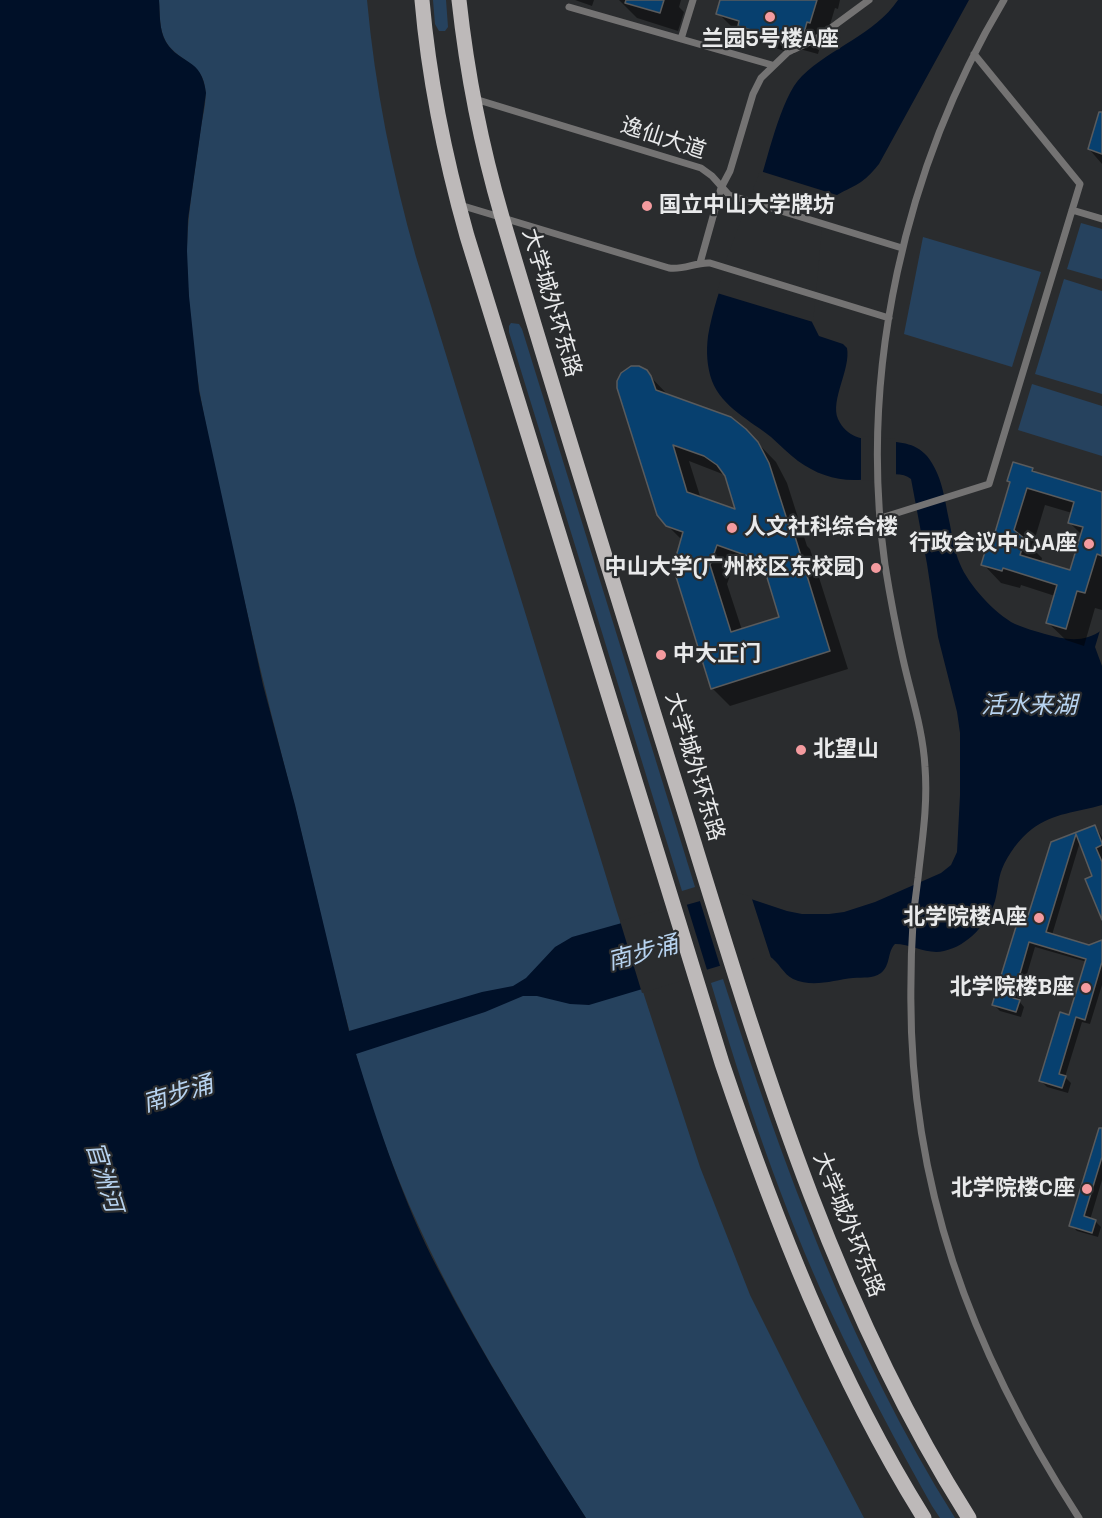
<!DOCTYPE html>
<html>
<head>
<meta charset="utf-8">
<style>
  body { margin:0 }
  canvas { display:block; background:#2a2c2e }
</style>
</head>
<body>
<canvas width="1102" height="1518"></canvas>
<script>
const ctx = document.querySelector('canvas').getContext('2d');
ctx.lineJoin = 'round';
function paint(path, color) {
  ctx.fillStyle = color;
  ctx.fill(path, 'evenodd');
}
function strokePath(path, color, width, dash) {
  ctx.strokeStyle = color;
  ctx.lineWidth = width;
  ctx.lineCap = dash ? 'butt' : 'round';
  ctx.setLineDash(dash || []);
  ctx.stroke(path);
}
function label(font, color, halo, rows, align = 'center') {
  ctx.font = font + ' "Space Grotesk","Noto Sans SC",sans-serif';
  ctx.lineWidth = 4.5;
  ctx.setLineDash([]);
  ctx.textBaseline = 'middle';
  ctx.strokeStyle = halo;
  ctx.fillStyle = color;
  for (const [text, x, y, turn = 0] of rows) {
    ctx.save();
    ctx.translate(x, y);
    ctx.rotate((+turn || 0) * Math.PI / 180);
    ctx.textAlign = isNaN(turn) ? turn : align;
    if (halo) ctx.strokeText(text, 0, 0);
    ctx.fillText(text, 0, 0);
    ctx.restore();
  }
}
paint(new Path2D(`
  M159 0H367C375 88 392 172 416 257L617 912 700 1167 750 1295 802 1399 864 1518H586C512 1402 438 1285 389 1155 342 1031 320 900 286 772 265 691 246 610 228 528 215 467 200 407 193 345 189 302 184 259 189 216 192 186 197 157 201 127 203 114 207 101 205 87 202 62 175 60 165 40 159 28 160 13 159 0Z
  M433 0H446L448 27 445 31H439L435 24Z
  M1081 223 1102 229V279L1067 269Z
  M923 237 1041 272 1012 367 904 334Z
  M1064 279 1102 291V394L1035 374Z
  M511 323 519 324 522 329 695 887 682 891 509 332V326Z
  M1032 384 1102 406V456L1018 430Z
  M723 979C783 1165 850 1351 955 1518H940L932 1506C896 1442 862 1378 831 1312 782 1207 744 1094 711 983Z`), '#26425e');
paint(new Path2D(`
  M0 0H159C160 14 159 30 166 42 180 65 202 57 206 93L188 219 187 251 189 296 199 391 263 685 295 805 349 1031 482 992 513 986 526 978 555 947 572 937 718 896 748 898 787 911 802 914H829L844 912 875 902 941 873 951 865 957 852 960 795V733L957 712 938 637 927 564 911 479C897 468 874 480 858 480 836 481 816 474 798 461 789 454 780 445 771 437 751 421 722 407 712 381 707 367 706 352 708 336 717 286 739 241 756 194 767 163 780 97 802 76 832 47 874 35 898 0H969L879 164C874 170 868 177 861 182 848 191 835 192 826 207L814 264 812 322 819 336 843 344 847 348C851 369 830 400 838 419 855 456 904 428 927 456 942 475 944 496 949 520 952 534 954 550 960 564 968 584 995 614 1015 624 1024 628 1035 631 1045 634 1066 640 1084 643 1102 630V805C1078 812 1053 813 1032 829 1020 838 1008 854 1002 869 998 879 998 890 995 901 988 923 968 946 944 951 927 955 912 944 895 944 887 952 891 965 881 973 872 979 864 977 853 978 834 980 813 988 793 979 783 974 779 962 769 956L756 955 589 1005 570 1004 537 996H523L485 1012 356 1054C379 1128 403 1202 439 1271 483 1356 534 1437 586 1518H0Z`), '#001028');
paint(new Path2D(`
  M760 171 840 196 833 201 828 208 822 230 813 322 717 293 727 257Z
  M861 436 896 439V477L881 480 861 481Z
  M1101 627H1102V666L1095 647Z
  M717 893H738L751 896 772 961 764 958H757L721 969 699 898Z
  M686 902 708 973 642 993 620 921Z`), '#2a2c2e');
paint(new Path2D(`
  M575 0H594L592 6Z
  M619 0H681L679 7 684 12 678 31 637 18Z
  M722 0H840L838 9 835 8 826 38 823 37 818 54 796 48 794 54 756 42 747 33 734 29 718 13Z
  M1102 128V164L1089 149Z
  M646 372 669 396 745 430 776 462 787 483 807 546 810 549 848 669 730 706 712 688 682 540 667 525ZM689 461 725 475 738 512 701 499ZM735 562 767 573 781 618 742 630 727 584Z
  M1033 469 1037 474 1102 494V610L1095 608 1084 646 1066 640 1047 622 1055 596 1021 585 1020 588 1001 583 983 564ZM1045 505 1072 513 1069 522 1082 535 1071 572 1041 563 1042 558 1032 548Z
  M1095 826 1102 837V918L1094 877 1080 842 1052 935 1089 947 1102 942V985L1090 1024 1082 1022 1065 1077 1071 1083 1068 1093 1047 1087 1041 1081 1070 1017 1087 962 1035 947 1019 1001 1024 1007 1021 1017 1000 1011 994 1005 1028 921 1052 843Z
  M1102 1140V1180L1090 1220 1095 1221 1101 1227 1098 1237 1077 1231 1071 1225Z`), '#0007');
const building = new Path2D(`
  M626 0H664L660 13 625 3Z
  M720 0H817L810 23 807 22 802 40 780 33 778 38 738 26 739 21 716 14Z
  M1099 112H1102V154L1088 149Z
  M631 366H639L647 370 651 376 656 390 731 417 746 429 758 442 769 463 790 529 793 530 830 651 711 689 673 567 683 532 666 526 657 515 617 388V381L621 373ZM673 445 704 456 717 465 725 476 735 509 687 492ZM717 545 762 561 779 617 731 632 710 565Z
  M1013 462 1033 468 1032 471 1102 492V556L1097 554 1085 593 1077 591 1066 629 1046 623 1057 585 1003 568 1002 571 981 565 987 545 991 546 1010 482 1007 481ZM1027 488 1074 502 1068 523 1083 527 1070 570 1020 555 1025 539 1014 530Z
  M1095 825 1102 843V845L1096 848 1102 862V920L1085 879 1092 876 1076 834 1046 932 1089 945 1102 940V962L1085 1020 1076 1017 1059 1074 1066 1076 1062 1088 1039 1081 1060 1012 1069 1015 1086 959 1029 942 1013 998 1020 1000 1016 1012 992 1005 1019 917 1027 919 1051 842Z
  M1099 1128H1102V1157L1084 1216 1096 1220 1092 1233 1069 1226Z`);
paint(building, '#07406f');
strokePath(building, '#595b5d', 1.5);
strokePath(new Path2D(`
  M1004 0C905 166 858 372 885 565 890 596 896 628 903 659 911 695 923 730 925 767 928 805 922 841 918 878 913 912 911 947 911 981 907 1182 971 1351 1079 1518
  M569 7 772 65
  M681 39 693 0
  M475 99 701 168 712 176 729 195 902 248
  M460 205 669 268C684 270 696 262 710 263L889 318
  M1072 210 1102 219
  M700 263 721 188 730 171 753 94 761 78 788 52 816 39 869 0
  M881 518 989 484 1080 184 974 54`), '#747373', 7);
strokePath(new Path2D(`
  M422 0C429 81 445 158 467 236L722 1063C775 1220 836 1377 924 1518
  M459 0C467 74 481 145 502 217 562 420 625 621 688 823 762 1063 833 1304 969 1518`), '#bdb9b9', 15);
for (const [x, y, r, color] of [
  [770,17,6,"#f49b9f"],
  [647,206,6,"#f49b9f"],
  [732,528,6,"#f49b9f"],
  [1089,544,6,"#f49b9f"],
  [876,568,6,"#f49b9f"],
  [661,655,6,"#f49b9f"],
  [801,750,6,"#f49b9f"],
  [1039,918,6,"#f49b9f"],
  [1086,988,6,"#f49b9f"],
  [1087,1189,6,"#f49b9f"]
]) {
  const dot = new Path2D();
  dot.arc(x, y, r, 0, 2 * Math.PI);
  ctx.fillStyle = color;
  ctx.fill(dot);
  strokePath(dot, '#2a2c2e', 2);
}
label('bold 22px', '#e9eaeb', '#2a2c2e', [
  ["兰园5号楼A座",770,40,"center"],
  ["国立中山大学牌坊",659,206,"left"],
  ["人文社科综合楼",744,528,"left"],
  ["行政会议中心A座",1077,544],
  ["中山大学(广州校区东校园)",864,568],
  ["中大正门",673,655,"left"],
  ["北望山",813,750,"left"],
  ["北学院楼A座",1027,918],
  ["北学院楼B座",1074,988],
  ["北学院楼C座",1075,1189]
], 'right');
label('22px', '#e9eaeb', '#2a2c2e', [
  ["逸仙大道",663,139,18],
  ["大学城外环东路",551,303,73],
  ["大学城外环东路",694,767,73],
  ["大学城外环东路",848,1225,68]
]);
label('italic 24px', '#b7d3f0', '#2a2c2e', [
  ["活水来湖",1029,706],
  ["南步涌",643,954,-15],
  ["南步涌",178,1095,-17],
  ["官洲河",103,1177,73]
]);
</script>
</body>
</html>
